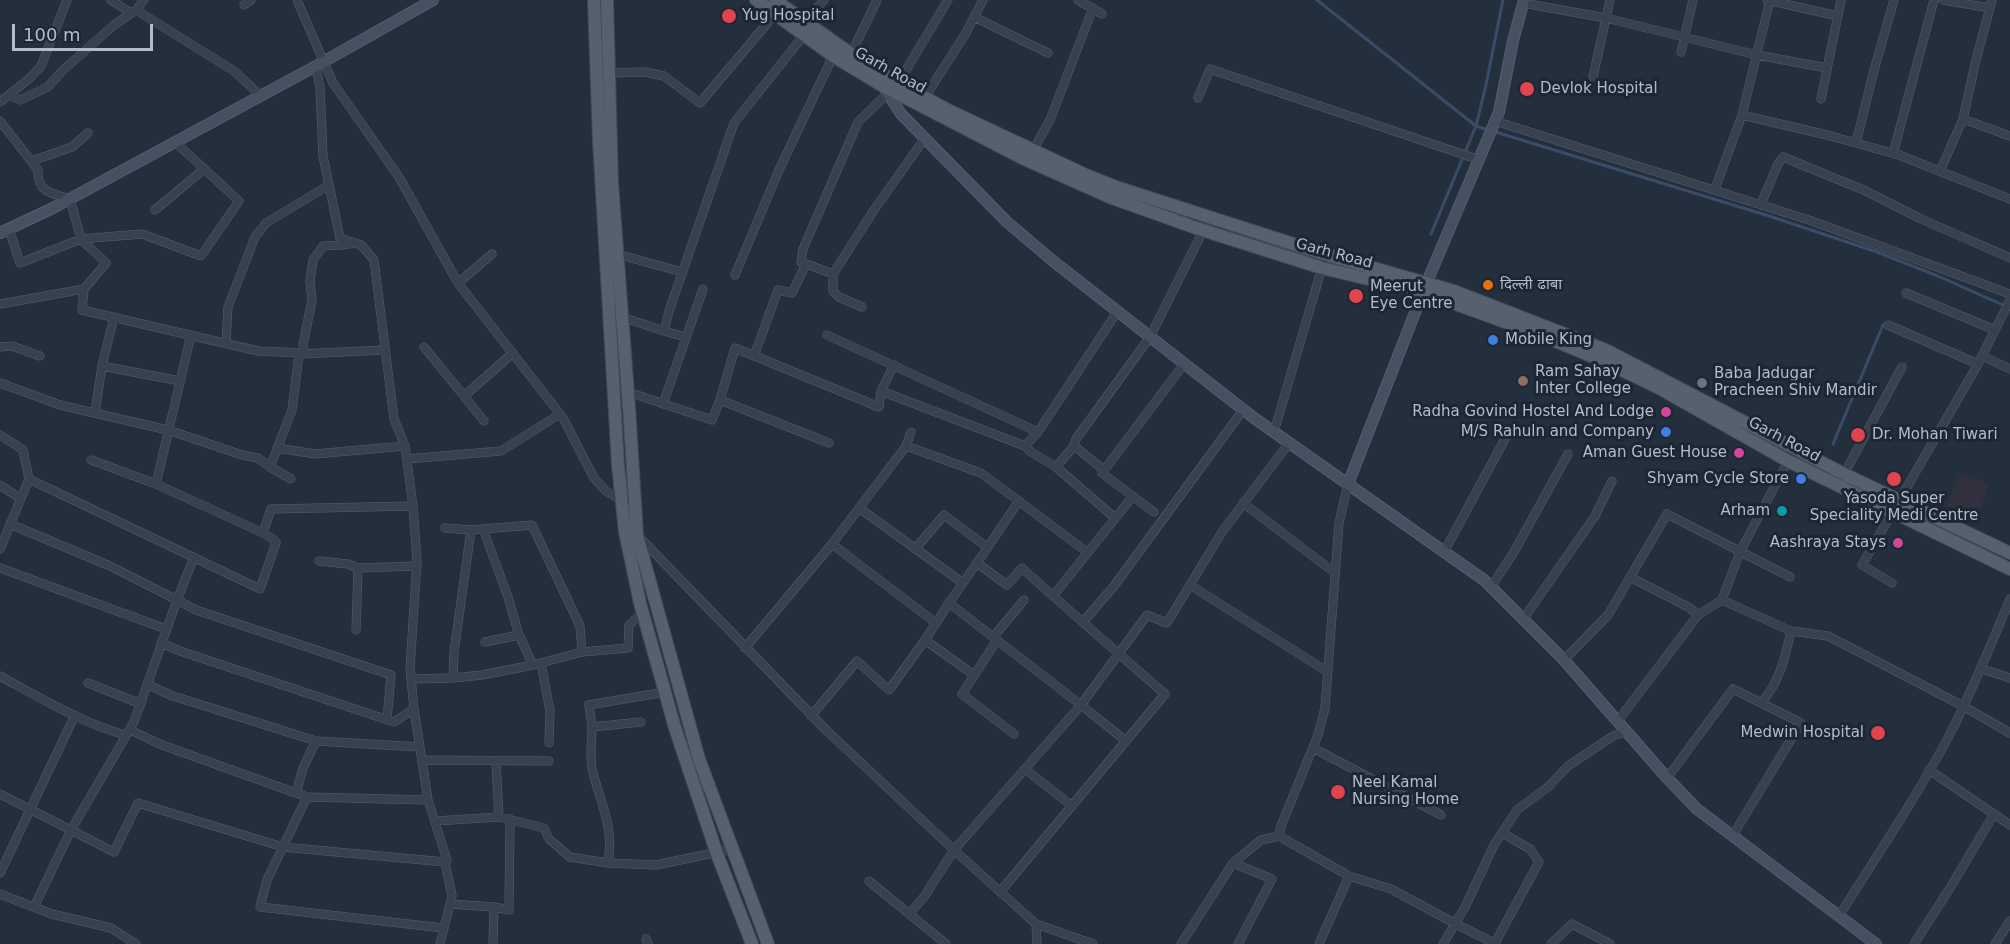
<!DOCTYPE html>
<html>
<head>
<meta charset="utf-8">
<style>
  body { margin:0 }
  #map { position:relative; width:2010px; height:944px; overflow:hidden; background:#242f3e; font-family:"DejaVu Sans",sans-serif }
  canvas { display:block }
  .scale { position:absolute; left:12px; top:24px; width:141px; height:27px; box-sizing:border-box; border:3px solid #b4bcc9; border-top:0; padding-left:8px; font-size:18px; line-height:21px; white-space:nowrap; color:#b4bcc9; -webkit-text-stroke:4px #1d2633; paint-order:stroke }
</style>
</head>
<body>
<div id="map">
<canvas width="2010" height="944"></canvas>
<div class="scale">100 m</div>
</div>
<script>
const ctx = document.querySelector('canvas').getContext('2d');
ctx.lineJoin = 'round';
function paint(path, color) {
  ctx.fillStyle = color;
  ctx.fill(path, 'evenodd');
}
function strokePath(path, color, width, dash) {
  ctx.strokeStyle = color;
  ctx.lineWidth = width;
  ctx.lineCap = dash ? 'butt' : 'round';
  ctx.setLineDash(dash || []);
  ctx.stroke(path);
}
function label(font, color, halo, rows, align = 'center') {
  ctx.font = font + ' "DejaVu Sans","Noto Sans Devanagari",sans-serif';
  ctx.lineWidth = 6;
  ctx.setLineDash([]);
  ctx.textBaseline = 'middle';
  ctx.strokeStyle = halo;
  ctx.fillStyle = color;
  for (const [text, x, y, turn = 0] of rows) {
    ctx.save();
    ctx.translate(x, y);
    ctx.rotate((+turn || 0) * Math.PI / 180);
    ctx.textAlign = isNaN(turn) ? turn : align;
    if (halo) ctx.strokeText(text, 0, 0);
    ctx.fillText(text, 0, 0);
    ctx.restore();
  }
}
paint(new Path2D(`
  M1961 472 1990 485 1975 518 1946 505Z`), '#32303f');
strokePath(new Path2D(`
  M1317 0 1476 126 1769 216 1877 252 1938 276 2005 306
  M1431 234 1476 126 1486 85 1503 0
  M1833 444 1883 325`), '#394c67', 3);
const street = new Path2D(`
  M111 0 131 13
  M297 0 333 83 399 177 458 283 563 418 594 478 606 491 621 500 634 499
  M1078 0 1102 14
  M1767 0 1838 16
  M1943 0 1990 8
  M1523 3 1606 18 1757 55 1827 68
  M244 5 251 0
  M136 10 234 71 261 96
  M974 17 1048 53
  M805 21 824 0
  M1681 52 1693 0
  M851 54 877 0
  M316 66 320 88 323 156 340 238 361 245 374 260 394 419 405 446 413 506 417 561 410 668 414 709 428 800 447 860 445 862 452 896 440 944
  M609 73 645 72 664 76 700 103 775 14
  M1593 77 1610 0
  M897 85 948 0
  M9 95 20 100 48 87 62 71 114 25 136 10 144 0
  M925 97 966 33 983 0
  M1198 98 1210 69 1480 160
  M1821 99 1841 0
  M0 102 30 78 41 66 67 0
  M1742 115 1831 136 1899 155 2010 199
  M1963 119 2010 136
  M0 121 38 170C37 193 52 193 70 199L81 239 142 234 201 256 239 201 175 142
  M1495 121 1812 221 2010 294
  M1856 143 1873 74 1894 0
  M1033 150 1050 120 1093 8
  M1893 154 1934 0
  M32 161 72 147 88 133
  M1940 171 1963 119 1976 60 1992 0
  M1715 189 1742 115 1770 0
  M1761 204 1778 164 1783 157 1866 191 1921 219 2010 258
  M155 210 204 169
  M617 254 682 272
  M833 274 801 262 803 249 858 122 887 94
  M735 275 779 170 833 56
  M458 283 492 254
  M84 289 82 310 258 351 305 353 303 345 312 300 310 281 313 260 323 246C333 245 344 246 353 243
  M1906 293 1995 330
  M0 304 84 289 106 263 81 239 20 263 9 229
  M862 307 839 297 833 291V274L874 210 925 138
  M622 317 664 331
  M1888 325 1978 364
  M827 335 1038 432 1117 312
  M685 337 664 331 669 311 734 123 804 35
  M226 343 228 307 255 237 266 223 329 185
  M0 347 12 346 40 356
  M424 347 464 396 513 353
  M754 356 778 290 792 293 806 264
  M1982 356 2010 369
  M102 366 180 381
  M0 383 60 405 168 430 242 455 258 458 270 467
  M881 391 894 365
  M628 392 712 420 720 400 829 443
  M464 396 484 421
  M720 400 735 348 879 407 881 391 1025 446 1038 432
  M663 404 703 289
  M95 412 102 366 114 317
  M1274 432 1323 264
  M0 435 23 450 29 479 0 549
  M906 446 911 432
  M1025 446 1031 452 1056 467 1115 518
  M1074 446 1104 470 1102 473
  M277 448 315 454 405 446
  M407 459 501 451 560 414
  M91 460 156 484 191 335
  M1056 467 1074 446 1076 439 1150 337 1203 231
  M1844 474 1902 367
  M29 479 260 589 276 543 273 539 263 533 271 509 413 506
  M291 479 270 467 292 410 299 354 385 350
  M156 484 263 533
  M1348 484 1339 523 1325 708 1318 735 1281 826 1279 836 1349 876 1391 889 1456 924 1496 944
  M0 485 21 499
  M1243 503 1335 573
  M859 508 963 583
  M1154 512 1102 473 1184 364
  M10 524 110 566 177 600 134 722 71 830 34 907
  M445 528 471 530 532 525 580 626 582 652
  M483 529 508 597 519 635 533 665
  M640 538 826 730 954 850 1036 924 1093 944
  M832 544 906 446 981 473 1087 552
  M915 549 944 515 987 547
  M1444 552 1506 437
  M194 557 177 600 196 610 391 675 387 720
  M319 561 348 564 358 568
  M977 563 1019 501
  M0 568 166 629
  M1630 577 1690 608 1698 615
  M1892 583 1862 565 1978 364 2010 300
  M1190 585 1328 672
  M1491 587 1514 552 1568 454
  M1053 596 1133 496
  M1722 600 1791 631 1828 636 1963 706 2010 733
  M1524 618 1595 516 1612 481
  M1083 622 1114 586 1243 410
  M356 630 358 568 417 566
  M925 640 949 603
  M485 642 519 635
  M161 643 183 652 394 722 414 709
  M745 648 832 544 936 623
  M1564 660 1608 615 1667 514 1790 577
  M541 663 550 711 549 743
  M1982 669 2010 678
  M0 676C40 698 82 723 125 735
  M453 678 454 652 471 530
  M411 679 453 678 482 675 533 665 582 652 628 648 629 625 643 612
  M88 683 141 704
  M147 684 170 695 316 741 420 747
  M1762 702C1780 681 1785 657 1791 631
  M811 716 857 661 889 690 925 640 974 675
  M1617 722 1698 615 1722 600 1740 552 1788 461
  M592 727 589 705 665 692
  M130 730 162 745 307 797
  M1014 734 962 694 997 640 994 636 1024 600
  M1313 748 1441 815
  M422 760 549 761
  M496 761 499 817
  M1025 769 1072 806
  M1929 770 2010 825
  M1667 778 1733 689 1801 723 1733 835
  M296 793 303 768 316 741
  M0 794 114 852 138 803 283 847 445 862
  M428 800 307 797 267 880 260 907 443 928
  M435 821 499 817 544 828 549 839 570 857 608 863 656 865 733 849
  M608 863C614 827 602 807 593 773 589 759 592 741 592 727L641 722
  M1233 863 1261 840 1279 836
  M0 873 75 715
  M869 881 946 944
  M1000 892 1165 694C1117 652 1069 611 1022 568L1007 585 977 563 949 603 1081 705 1147 615 1167 623 1222 532 1289 443
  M0 894 52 914 111 928 136 944
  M450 904 494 907
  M909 914 924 897 954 850 1081 705 1126 741
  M1839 916C1876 857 1916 798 1949 736 1972 692 1991 645 2010 599
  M1036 924 1037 944
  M646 939 648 944
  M1495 943 1539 862 1530 849 1502 833
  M493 944 494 907 509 910 510 819
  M1181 944 1233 863 1272 879 1238 944
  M1319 944 1349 876
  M1443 944 1465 907 1494 845 1517 810 1548 787 1568 766 1613 736 1625 732
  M1551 944 1572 924 1610 944
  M1914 944 1950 888 1994 814
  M1995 944 2010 921`);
const secondary = new Path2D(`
  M884 82 883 86 901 114 1007 222 1053 261 1254 418 1484 580 1564 660 1667 778 1697 809 1876 944
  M0 233 53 208 316 66 433 0
  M1348 484 1427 282 1499 112 1513 41 1524 0`);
const primary = new Path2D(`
  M594 0 599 141 618 465 625 532 640 603 675 728 717 854 752 944
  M607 0 612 183 629 407 637 535 699 759 768 944
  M756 0 833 56 883 86 1022 158 1112 198 1196 228 1322 268 1423 292 1538 334 1601 360 1657 387 1788 461 2010 569
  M775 0 851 54 898 83 948 110 1086 175 1119 188 1321 253 1454 291 1606 350 1844 474 2010 553`);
strokePath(street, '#565f6c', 9);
strokePath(secondary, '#565f6c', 12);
strokePath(primary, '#414a57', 14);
strokePath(street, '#38414e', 8);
strokePath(secondary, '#465061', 10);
strokePath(primary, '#56606e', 12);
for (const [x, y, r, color] of [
  [729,16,8,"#e0444e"],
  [1527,89,8,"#e0444e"],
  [1488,285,6,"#e8710a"],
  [1356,296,8,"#e0444e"],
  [1493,340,6,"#3f7fe0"],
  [1523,381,6,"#8d6e63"],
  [1702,383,6,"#6b7280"],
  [1666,412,6,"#d1479c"],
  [1666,432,6,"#3f7fe0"],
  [1858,435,8,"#e0444e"],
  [1739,453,6,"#d1479c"],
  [1801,479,6,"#3f7fe0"],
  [1894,479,8,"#e0444e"],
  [1782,511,6,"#0f9aa8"],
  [1898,543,6,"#d1479c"],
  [1878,733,8,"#e0444e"],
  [1338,792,8,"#e0444e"]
]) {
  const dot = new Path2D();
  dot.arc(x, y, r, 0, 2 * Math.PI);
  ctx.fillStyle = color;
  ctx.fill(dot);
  strokePath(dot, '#1d2633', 2);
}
label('15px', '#b4bcc9', '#1d2633', [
  ["Yug Hospital",742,16],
  ["Devlok Hospital",1540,89],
  ["दिल्ली ढाबा",1500,285],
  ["Meerut",1370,287],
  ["Eye Centre",1370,304],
  ["Mobile King",1505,340],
  ["Ram Sahay",1535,372],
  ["Inter College",1535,389],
  ["Baba Jadugar",1714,374],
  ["Pracheen Shiv Mandir",1714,391],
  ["Radha Govind Hostel And Lodge",1654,412,"right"],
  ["M/S Rahuln and Company",1654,432,"right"],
  ["Dr. Mohan Tiwari",1872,435],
  ["Aman Guest House",1727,453,"right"],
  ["Shyam Cycle Store",1789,479,"right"],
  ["Yasoda Super",1894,499,"center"],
  ["Speciality Medi Centre",1894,516,"center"],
  ["Arham",1770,511,"right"],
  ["Aashraya Stays",1886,543,"right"],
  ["Medwin Hospital",1864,733,"right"],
  ["Neel Kamal",1352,783],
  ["Nursing Home",1352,800]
], 'left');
label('15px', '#b4bcc9', '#1d2633', [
  ["Garh Road",890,71,29],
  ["Garh Road",1334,254,15],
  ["Garh Road",1784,440,28]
]);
</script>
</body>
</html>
